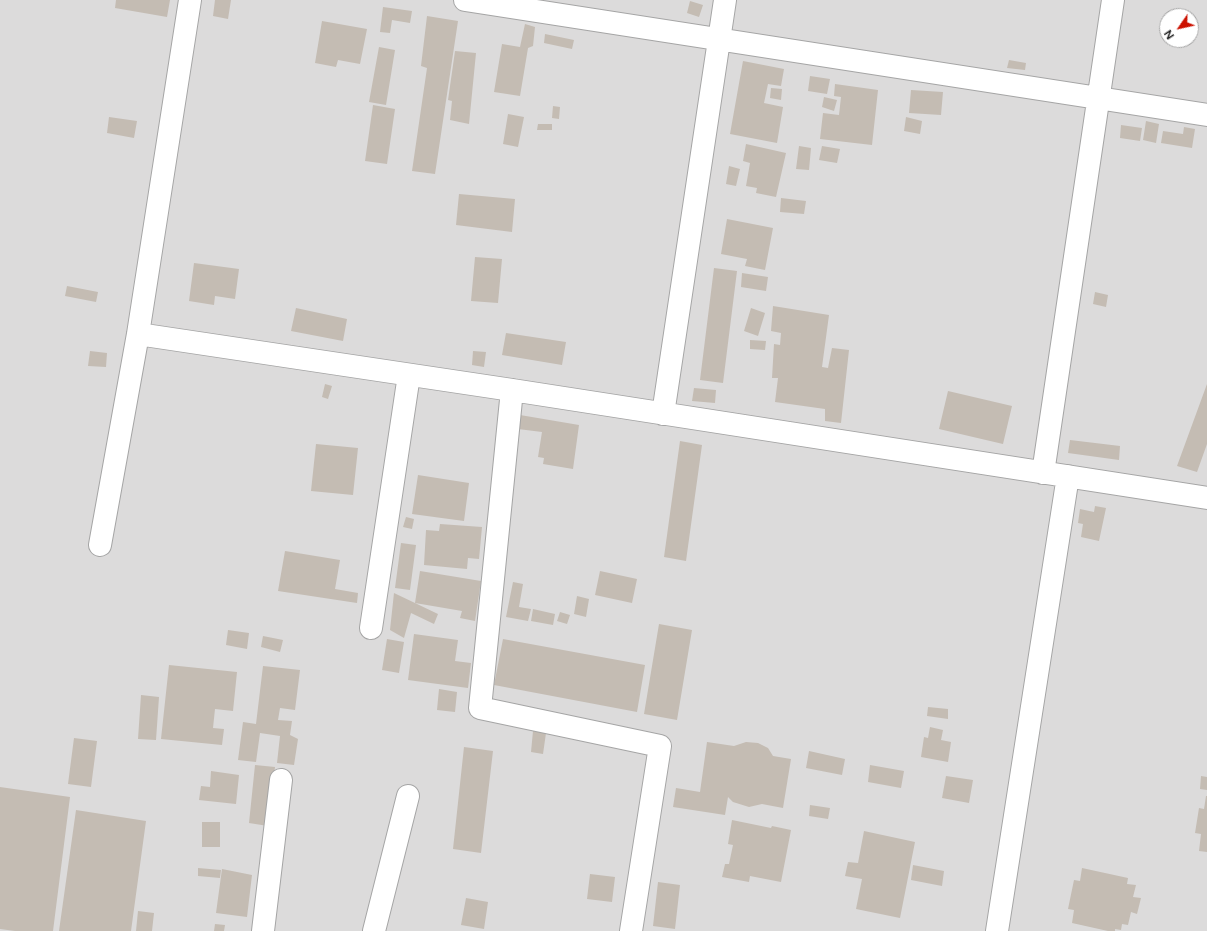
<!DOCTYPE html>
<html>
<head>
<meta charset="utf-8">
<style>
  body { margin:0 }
  #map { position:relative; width:1207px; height:931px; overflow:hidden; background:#efece4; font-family:Figtree,sans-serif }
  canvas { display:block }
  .north { position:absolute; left:1159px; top:8px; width:40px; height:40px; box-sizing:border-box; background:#fff; border:1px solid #a5a5a5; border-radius:50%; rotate:236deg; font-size:11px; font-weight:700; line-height:16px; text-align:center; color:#1e1e1e }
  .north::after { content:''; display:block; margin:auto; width:14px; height:18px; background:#c10; clip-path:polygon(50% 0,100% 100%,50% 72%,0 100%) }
</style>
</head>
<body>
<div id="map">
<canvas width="1207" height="931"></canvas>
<div class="north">N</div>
</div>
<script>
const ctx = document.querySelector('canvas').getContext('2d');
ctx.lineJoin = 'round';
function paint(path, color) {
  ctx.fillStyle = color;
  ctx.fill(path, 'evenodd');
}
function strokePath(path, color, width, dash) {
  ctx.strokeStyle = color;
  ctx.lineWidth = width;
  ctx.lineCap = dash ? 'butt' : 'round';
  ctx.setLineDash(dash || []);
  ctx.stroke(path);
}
paint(new Path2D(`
  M0 0H1207V931H0ZM1167 16H1191V40H1167Z`), '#dcdbdb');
paint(new Path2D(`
  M116 0H170L167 17 115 8Z
  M215 0H231L228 19 213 16Z
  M690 1 703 5 699 17 687 13Z
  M383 7 412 11 410 23 392 20 390 33 380 32Z
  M427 16 458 21 435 174 412 171 427 68 421 66Z
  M322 21 367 29 360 64 338 60 336 67 315 63Z
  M525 24 535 27 533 46 528 48 520 96 494 92 502 44 520 47Z
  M545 34 574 40 572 49 544 43Z
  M379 47 395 50 386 105 369 102Z
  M455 51 476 53 469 124 450 120 452 101 448 100Z
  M1009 60 1026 63 1025 70 1007 68Z
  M743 61 784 69 781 86 768 84 764 103 783 107 777 143 730 134Z
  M810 76 830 79 827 94 808 91Z
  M835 84 878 90 872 145 820 139 823 113 839 115 841 97 834 96Z
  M771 88 782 89 781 100 770 98Z
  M911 90 943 92 941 115 909 113Z
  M824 97 837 100 834 111 822 107Z
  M373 105 395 109 387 164 365 161Z
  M553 106 560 107 559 119 552 118Z
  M508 114 524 117 518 147 503 144Z
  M109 117 137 121 134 138 107 133Z
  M906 117 922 121 920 134 904 131Z
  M1146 121 1159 124 1156 143 1143 140Z
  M538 124H552V130H537Z
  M1121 125 1142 128 1140 141 1120 138Z
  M1184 127 1195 129 1192 148 1161 143 1163 131 1183 134Z
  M746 144 786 153 776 197 756 193 757 188 746 186 750 163 743 161Z
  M799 146 811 148 809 170 796 169Z
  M822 146 840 149 837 163 819 160Z
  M729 166 740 169 736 186 726 184Z
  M459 194 515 199 512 232 456 225Z
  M781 198 806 201 804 214 780 212Z
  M727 219 773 228 765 270 745 266 747 259 721 254Z
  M475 257 502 259 498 303 471 301Z
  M194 263 239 269 235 299 215 296 214 305 189 301Z
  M714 268 737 271 723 383 700 380Z
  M742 273 768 277 766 291 741 287Z
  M67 286 98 292 96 302 65 296Z
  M1095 292 1108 295 1106 307 1093 304Z
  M773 306 829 315 822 367 828 368 832 348 849 350 841 423 825 421V409L775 402 778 378H772L774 344 780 345 781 333 771 331Z
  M296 308 347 319 343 341 291 331Z
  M751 308 765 313 758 336 744 331Z
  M506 333 566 342 562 365 502 355Z
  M750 340 766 341 765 350 750 349Z
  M90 351 107 353 106 367 88 366Z
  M473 351 486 352 484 367 472 365Z
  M325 384 332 386 328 399 322 397Z
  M1207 384V444L1197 472 1177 466Z
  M694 388 716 390 715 403 692 401Z
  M948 391 1012 406 1003 444 939 429Z
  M520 415 579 425 573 469 543 464 544 458 538 457 542 432 518 429Z
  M1070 440 1120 446 1119 460 1068 453Z
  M680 441 702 445 686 561 664 557Z
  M316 444 358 448 353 495 311 491Z
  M418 475 469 483 464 521 412 514Z
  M1095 506 1106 508 1099 541 1081 537 1083 524 1078 523 1080 509 1094 512Z
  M406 517 414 519 412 529 403 527Z
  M440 524 482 527 479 559 468 558 467 569 424 565 426 530 439 531Z
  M401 543 416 545 410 590 395 588Z
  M285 551 340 560 335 589 358 593 357 603 278 591Z
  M420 571 481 581 475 621 460 618 462 611 415 603Z
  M600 571 637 579 632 603 595 595Z
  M513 582 523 584 519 607 531 609 528 621 506 617Z
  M394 593 438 614 434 624 411 613 404 638 390 630Z
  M577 596 589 599 586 617 574 614Z
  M533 609 555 614 553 625 531 621Z
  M560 612 570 615 567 624 557 621Z
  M659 624 692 630 677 720 644 714Z
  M228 630 249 633 247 649 226 645Z
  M414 634 458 640 455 661 471 663 468 688 408 680Z
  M263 636 283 640 280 652 261 647Z
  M387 639 404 642 399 673 382 670Z
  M503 639 645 665 637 712 494 685Z
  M169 665 237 672 233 711 215 709 213 728 224 729 222 745 161 739Z
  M263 666 300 670 295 710 280 708 278 720 292 721 290 735 298 739 294 765 277 763 280 736 260 733 256 762 238 760 243 722 256 724Z
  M439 689 457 692 455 712 437 710Z
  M141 695 159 697 156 740 138 739Z
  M928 707 948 709V719L927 716Z
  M930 727 943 730 941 740 951 742 948 762 921 757 924 737 928 738Z
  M533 731 546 733 543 754 531 752Z
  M74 738 97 741 91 787 68 784Z
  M707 742 734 746 746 742 758 743 768 748 773 756 791 759 783 808 762 804 749 807 733 802 728 797 725 815 673 807 676 788 700 792Z
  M464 747 493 751 481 853 453 849Z
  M809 751 845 759 842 775 806 768Z
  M255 765 275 767 268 826 249 823Z
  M870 765 904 771 901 788 868 782Z
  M211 771 239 775 236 804 199 800 201 786 210 787Z
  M946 776 973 780 969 803 942 798Z
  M1201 776 1207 777V790L1200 789Z
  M0 787 70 797 53 931H15L0 929Z
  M1206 796H1207V852L1199 851 1201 834 1195 833 1199 808 1204 809Z
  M810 805 830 808 828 819 809 816Z
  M76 810 146 821 131 931H59Z
  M732 820 771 828 772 826 791 830 781 882 750 876 749 882 722 877 725 864H729L733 845 728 844Z
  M202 822H220V847H202Z
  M864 831 915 842 900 918 856 909 862 879 845 876 848 862 858 863Z
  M913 865 944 871 942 886 911 880Z
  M198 868 221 870 220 878 198 876Z
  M1082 868 1128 878 1127 884 1136 885 1133 897 1141 898 1137 914 1131 912 1128 925 1122 924 1121 930 1115 929V931H1108L1072 923 1074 910 1068 909 1074 880 1080 881Z
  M222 869 252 875 247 917 216 913Z
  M590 874 615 877 612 902 587 899Z
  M658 882 680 885 675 929 653 926Z
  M466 898 488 902 484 929 461 925Z
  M138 911 154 913 152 931H136Z
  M215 924 225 925 224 931H214Z`), '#c4bcb3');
const minor = new Path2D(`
  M465 0 1207 115
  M138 334 512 390 1207 498
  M512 390 480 708 660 746 631 931
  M663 414 725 0
  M1043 473 1113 0
  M100 545 138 334 190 0
  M371 628 409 375
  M263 931 281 780
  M374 931 408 796
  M997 931 1068 476`);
strokePath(minor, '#a5a5a5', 24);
strokePath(minor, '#fff', 22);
</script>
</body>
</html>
